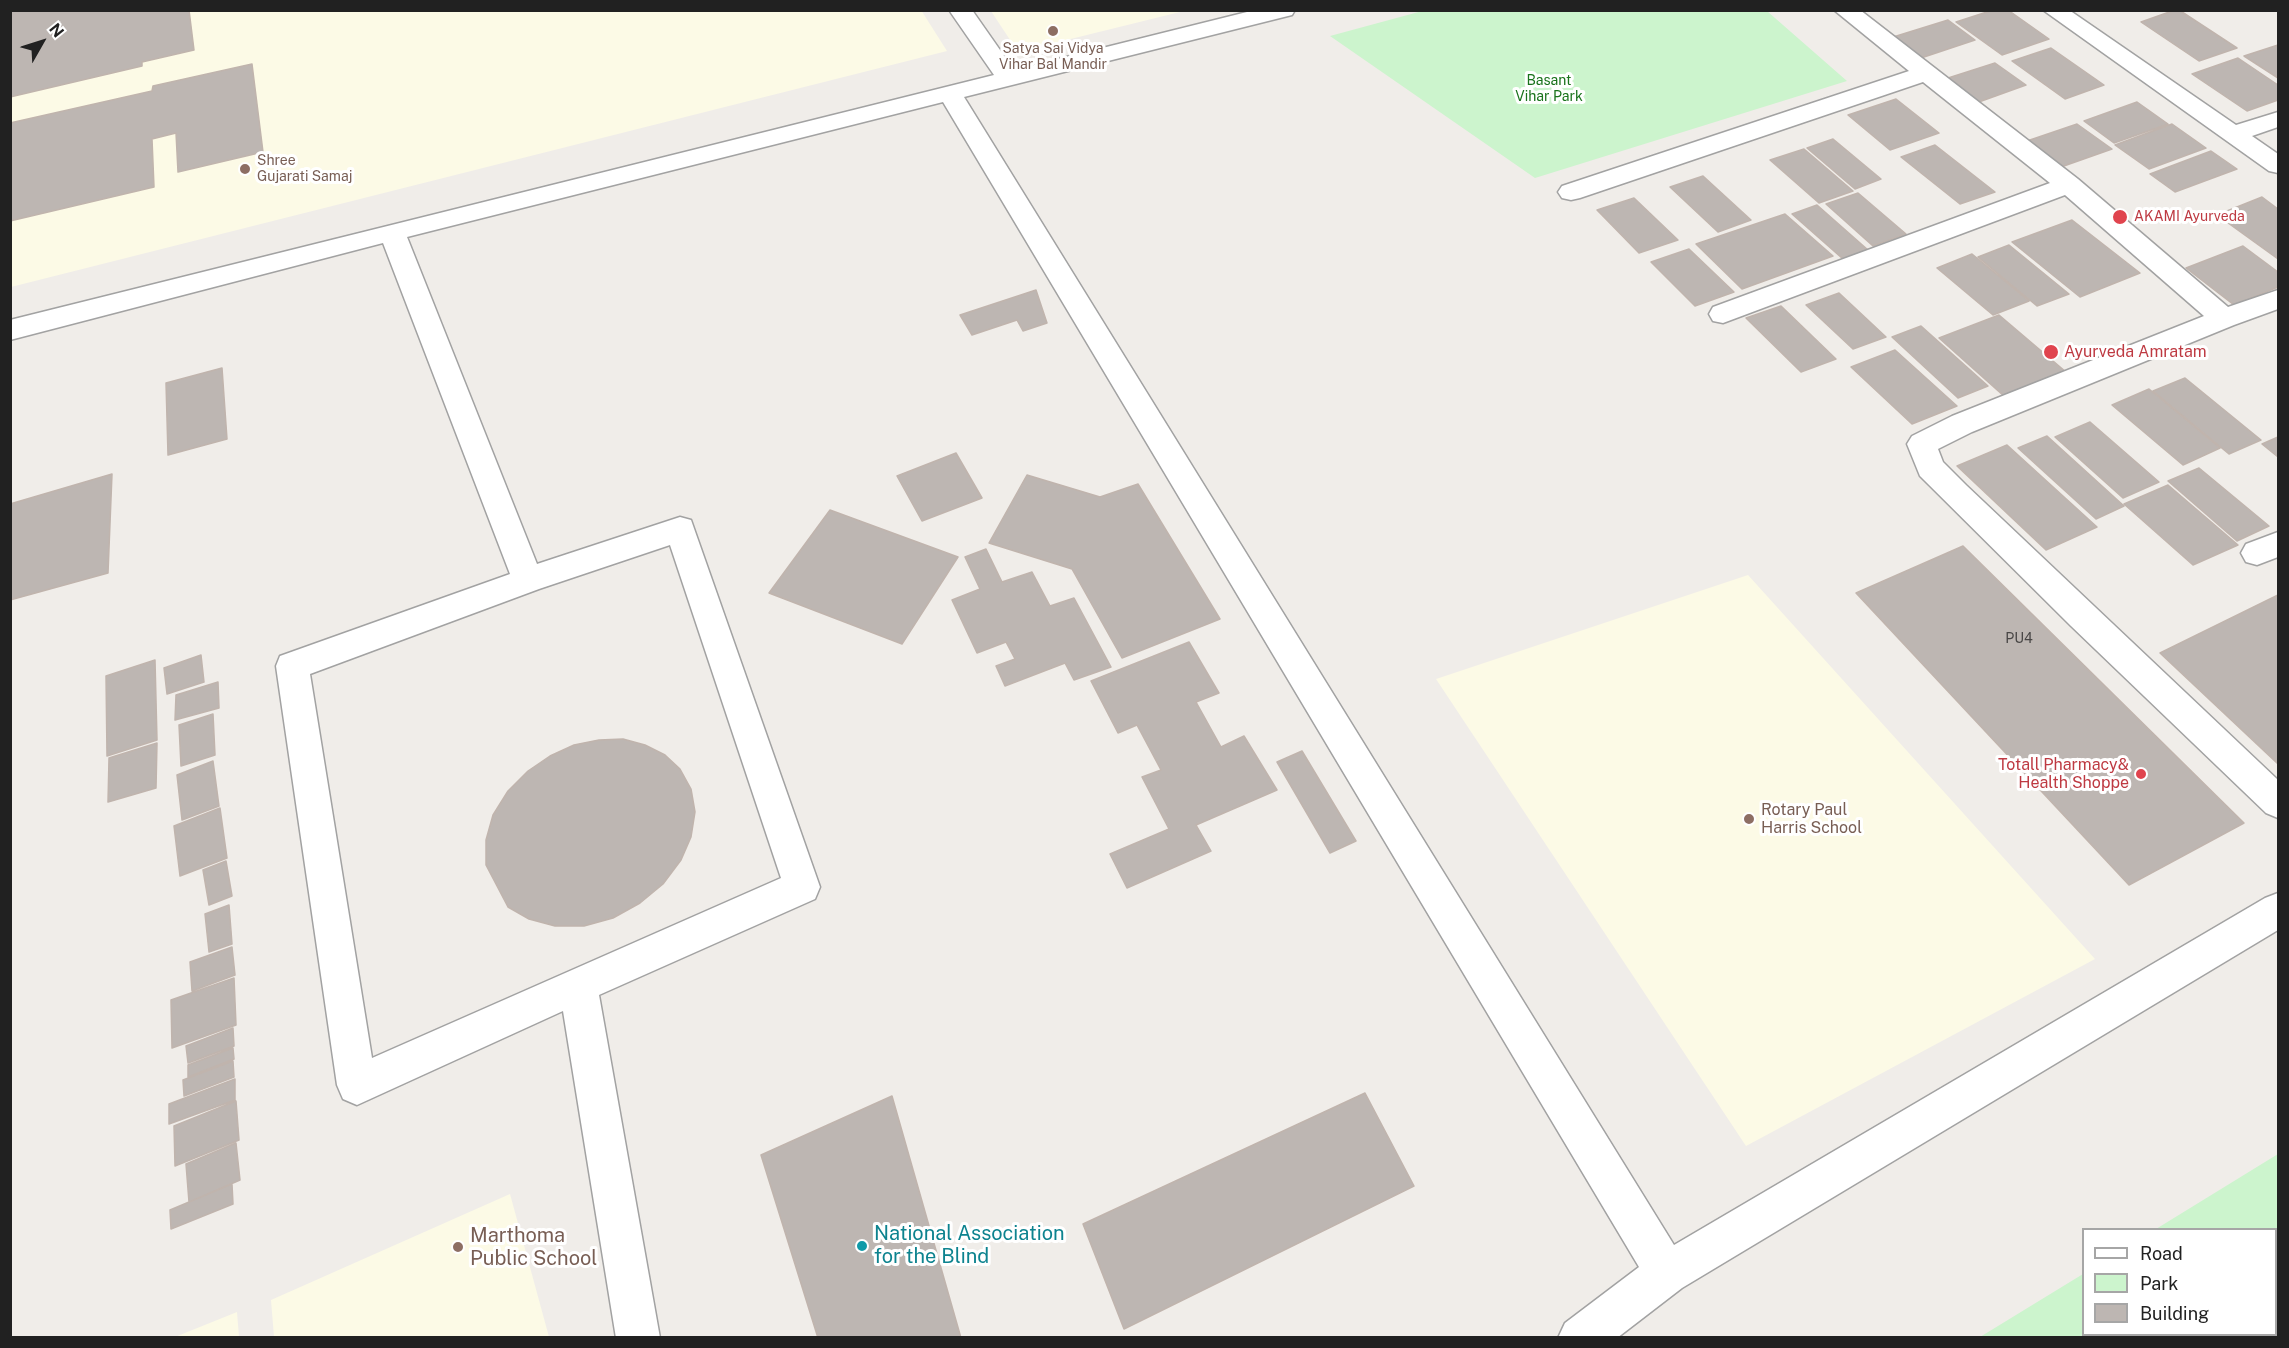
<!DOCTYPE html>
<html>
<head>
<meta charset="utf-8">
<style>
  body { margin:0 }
  #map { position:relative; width:2289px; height:1348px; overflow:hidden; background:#f0ede9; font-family:"Public Sans",sans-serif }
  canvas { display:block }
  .frame { position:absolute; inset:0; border:12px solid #212121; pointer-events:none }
  .legend { position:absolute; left:2082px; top:1228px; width:195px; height:108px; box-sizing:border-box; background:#fff; border:2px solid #a6a6a6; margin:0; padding:8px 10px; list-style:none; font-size:18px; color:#212121 }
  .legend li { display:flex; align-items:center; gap:12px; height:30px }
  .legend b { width:30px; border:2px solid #a6a6a6 }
  .north { position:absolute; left:12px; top:12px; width:60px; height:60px; -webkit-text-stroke:4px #fff; paint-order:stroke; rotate:51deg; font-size:16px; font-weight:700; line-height:24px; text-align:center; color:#212121 }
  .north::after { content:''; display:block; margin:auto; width:21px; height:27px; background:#212121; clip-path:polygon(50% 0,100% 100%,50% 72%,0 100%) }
</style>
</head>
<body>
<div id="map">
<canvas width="2289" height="1348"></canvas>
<div class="frame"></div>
<ul class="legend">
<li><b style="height:8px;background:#fff"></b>Road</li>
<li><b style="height:16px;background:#ccf4cd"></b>Park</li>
<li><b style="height:16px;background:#bdb6b2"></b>Building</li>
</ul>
<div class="north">N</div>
</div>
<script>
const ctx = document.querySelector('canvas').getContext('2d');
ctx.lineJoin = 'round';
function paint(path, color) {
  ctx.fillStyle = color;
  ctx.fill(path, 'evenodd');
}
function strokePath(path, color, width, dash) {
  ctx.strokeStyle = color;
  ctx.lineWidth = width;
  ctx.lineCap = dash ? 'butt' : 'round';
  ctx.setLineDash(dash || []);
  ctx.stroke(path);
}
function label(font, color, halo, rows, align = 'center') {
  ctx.font = font + ' "Public Sans",sans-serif';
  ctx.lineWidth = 6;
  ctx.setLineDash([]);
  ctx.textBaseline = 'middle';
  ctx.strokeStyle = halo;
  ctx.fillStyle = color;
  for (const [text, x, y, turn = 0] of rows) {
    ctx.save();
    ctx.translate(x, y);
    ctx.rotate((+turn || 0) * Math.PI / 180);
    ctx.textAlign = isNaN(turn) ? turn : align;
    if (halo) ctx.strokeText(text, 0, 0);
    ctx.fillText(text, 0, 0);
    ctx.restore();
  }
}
paint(new Path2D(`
  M921 10 947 51 11 287V11Z
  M991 11H1184L1018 52Z
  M1748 575 2095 959 1746 1146 1436 679Z
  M510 1194 549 1337H274L271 1300Z
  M237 1312 239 1337H175Z`), '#fcfae6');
paint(new Path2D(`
  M1426 10 1767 11 1847 81 1535 178 1330 36Z
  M2278 1154V1337H1980L2083 1274 2084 1334H2276V1230L2156 1229Z`), '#ccf4cd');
const building = new Path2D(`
  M10 10H189L194 50 142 62V66L10 97Z
  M1993 10H2008L2049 39 2002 55 1956 22Z
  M2175 10H2179L2237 48 2199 61 2141 22Z
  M1948 20 1975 40 1918 59 1890 38Z
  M2278 45V78L2244 56Z
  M2051 48 2104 85 2065 99 2012 61Z
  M2238 58 2278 85V100L2247 111 2192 74Z
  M1995 63 2026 85 1976 103 1945 79Z
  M252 64 263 152 178 172 176 133 152 139 154 187 10 221V123L152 91 153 86Z
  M1896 99 1939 133 1890 150 1848 115Z
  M2137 102 2168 124 2114 143 2084 121Z
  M2077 124 2112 149 2061 167 2027 141Z
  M2172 124 2206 148 2149 169 2115 145Z
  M1833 139 1881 179 1855 189 1807 148Z
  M1935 145 1995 192 1960 204 1901 157Z
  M1804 149 1853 191 1819 203 1770 160Z
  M2211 151 2237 169 2175 192 2150 174Z
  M1703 176 1751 220 1718 232 1670 187Z
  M1858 193 1906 234 1873 246 1826 204Z
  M2262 197 2278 209V259L2217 215Z
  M1634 198 1678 240 1639 253 1597 210Z
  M1817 205 1868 250 1843 259 1792 214Z
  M1785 214 1833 256 1742 289 1696 244Z
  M2072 220 2140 273 2080 297 2012 242Z
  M2009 245 2069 294 2037 306 1978 257Z
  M2243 246 2278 272V287L2234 305 2186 268Z
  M1689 249 1734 292 1695 306 1651 262Z
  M1972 254 2029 301 1993 315 1937 268Z
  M1036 290 1047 323 1023 331 1017 320 972 335 960 315Z
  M1839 293 1886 337 1853 349 1806 305Z
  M1781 306 1836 359 1801 372 1746 318Z
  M1999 315 2066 372 2005 397 1939 338Z
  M1921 326 1988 386 1958 398 1892 337Z
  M1895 350 1957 406 1912 424 1851 367Z
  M222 368 227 439 168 455 166 383Z
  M2185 378 2261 440 2229 454 2153 391Z
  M2149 389 2220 448 2183 465 2112 405Z
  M2090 422 2159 482 2123 498 2055 437Z
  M2047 436 2124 506 2096 519 2018 448Z
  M2278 437V457L2262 444Z
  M2007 445 2097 527 2046 550 1957 466Z
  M956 453 982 498 922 521 897 476Z
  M2199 468 2269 526 2237 541 2168 481Z
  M112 474 108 573 10 600V504Z
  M1027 475 1100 497 1138 484 1220 619 1122 658 1072 569 989 543Z
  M2168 485 2238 545 2193 565 2124 504Z
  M830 510 958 557 902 644 769 593Z
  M1963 546 2244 823 2129 885 1856 593Z
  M986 549 1002 582 1032 572 1050 606 1074 598 1111 667 1074 680 1065 663 1005 686 996 666 1015 659 1006 642 977 653 952 600 980 589 965 557Z
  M2278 595V764L2160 653Z
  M1189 642 1219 693 1196 702 1221 747 1244 736 1277 790 1196 825 1211 851 1127 888 1110 854 1169 829 1142 777 1161 770 1137 725 1118 733 1091 681Z
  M201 655 204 682 167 694 164 668Z
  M155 660 157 740 107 756 106 676Z
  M218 682 219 708 175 720 176 695Z
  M213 714 215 755 181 766 179 725Z
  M623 739 645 745 665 755 680 769 691 789 695 812 691 837 681 860 663 884 640 903 613 918 584 926H555L529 919 508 907 486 865V840L493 815 508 791 528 771 550 756 574 745 599 740Z
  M157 743 156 788 108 802 109 758Z
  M1302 751 1356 841 1330 853 1277 762Z
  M213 761 219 806 182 820 177 775Z
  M220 808 227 858 180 876 174 826Z
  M226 861 232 896 209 905 203 870Z
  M229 905 232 944 209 952 205 914Z
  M232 947 235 975 192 991 190 962Z
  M234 978 236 1025 172 1048 171 1000Z
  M233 1028 234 1046 188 1063 186 1046Z
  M233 1048 234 1059 188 1077V1065Z
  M233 1061 234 1077 184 1096 183 1080Z
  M235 1079V1100L169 1124V1104Z
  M1365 1093 1414 1186 1124 1329 1083 1224Z
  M892 1096 961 1338H818L761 1155Z
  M236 1101 239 1140 175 1166 174 1126Z
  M236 1143 240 1180 189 1202 186 1164Z
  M232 1184 233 1204 171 1229 170 1210Z`);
paint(building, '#bdb6b2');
strokePath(building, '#c0b4ad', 1.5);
const minor = new Path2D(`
  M949 10H972L1014 70 1255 10H1295L1292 15 964 97 1674 1245 2265 898 2278 893V930L1682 1288 1617 1338H1558L1565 1323 1639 1267 943 102 407 237 537 564 680 517 691 520 820 887 815 899 599 995 660 1338H616L563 1011 357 1105 343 1099 337 1085 276 666 280 656 510 574 383 243 10 340V320L994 75ZM670 545 781 878 372 1058 310 674 539 589Z
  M1834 10H1860L2078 179 2228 307 2278 290V309L2234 325 1972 432 1938 449 1943 462 1966 485 2278 780V818L2266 813 2071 626 1920 476 1907 444 1912 436 1952 416 2204 316 2065 195 1723 323 1713 321 1709 314 1713 307 2050 183 1923 82 1580 198 1571 200 1562 198 1558 192 1562 186 1909 71Z
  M2043 10H2069L2236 125 2278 112V127L2252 136 2278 154V173L2269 171Z
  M2278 532V557L2257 565 2246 562 2241 553 2246 544Z`);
strokePath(minor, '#a2a2a2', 3);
paint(minor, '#fff');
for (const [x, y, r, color] of [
  [1053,31,6,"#8d6e63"],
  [245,169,6,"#8d6e63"],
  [2120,217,8,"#e0444e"],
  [2051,352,8,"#e0444e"],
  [2141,774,6,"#e0444e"],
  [1749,819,6,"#8d6e63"],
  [862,1246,6,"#0f9aa8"],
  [458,1247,6,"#8d6e63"]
]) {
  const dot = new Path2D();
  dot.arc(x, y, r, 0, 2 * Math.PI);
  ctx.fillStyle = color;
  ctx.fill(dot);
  strokePath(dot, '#fff', 2);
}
label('14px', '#785e54', '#fff', [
  ["Satya Sai Vidya",1053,49],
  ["Vihar Bal Mandir",1053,65],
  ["Shree",257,161,"left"],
  ["Gujarati Samaj",257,177,"left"]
]);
label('14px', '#1a731c', '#fff', [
  ["Basant",1549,81],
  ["Vihar Park",1549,97]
]);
label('14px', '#be3a42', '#fff', [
  ["AKAMI Ayurveda",2134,217]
], 'left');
label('14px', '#484645', null, [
  ["PU4",2019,639]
]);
label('16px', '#be3a42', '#fff', [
  ["Ayurveda Amratam",2064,352],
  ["Totall Pharmacy&",2129,765,"right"],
  ["Health Shoppe",2129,783,"right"]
], 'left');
label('16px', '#785e54', '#fff', [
  ["Rotary Paul",1761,810],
  ["Harris School",1761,828]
], 'left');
label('20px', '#0d838f', '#fff', [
  ["National Association",874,1234],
  ["for the Blind",874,1257]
], 'left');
label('20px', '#785e54', '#fff', [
  ["Marthoma",470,1236],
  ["Public School",470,1259]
], 'left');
</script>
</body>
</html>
